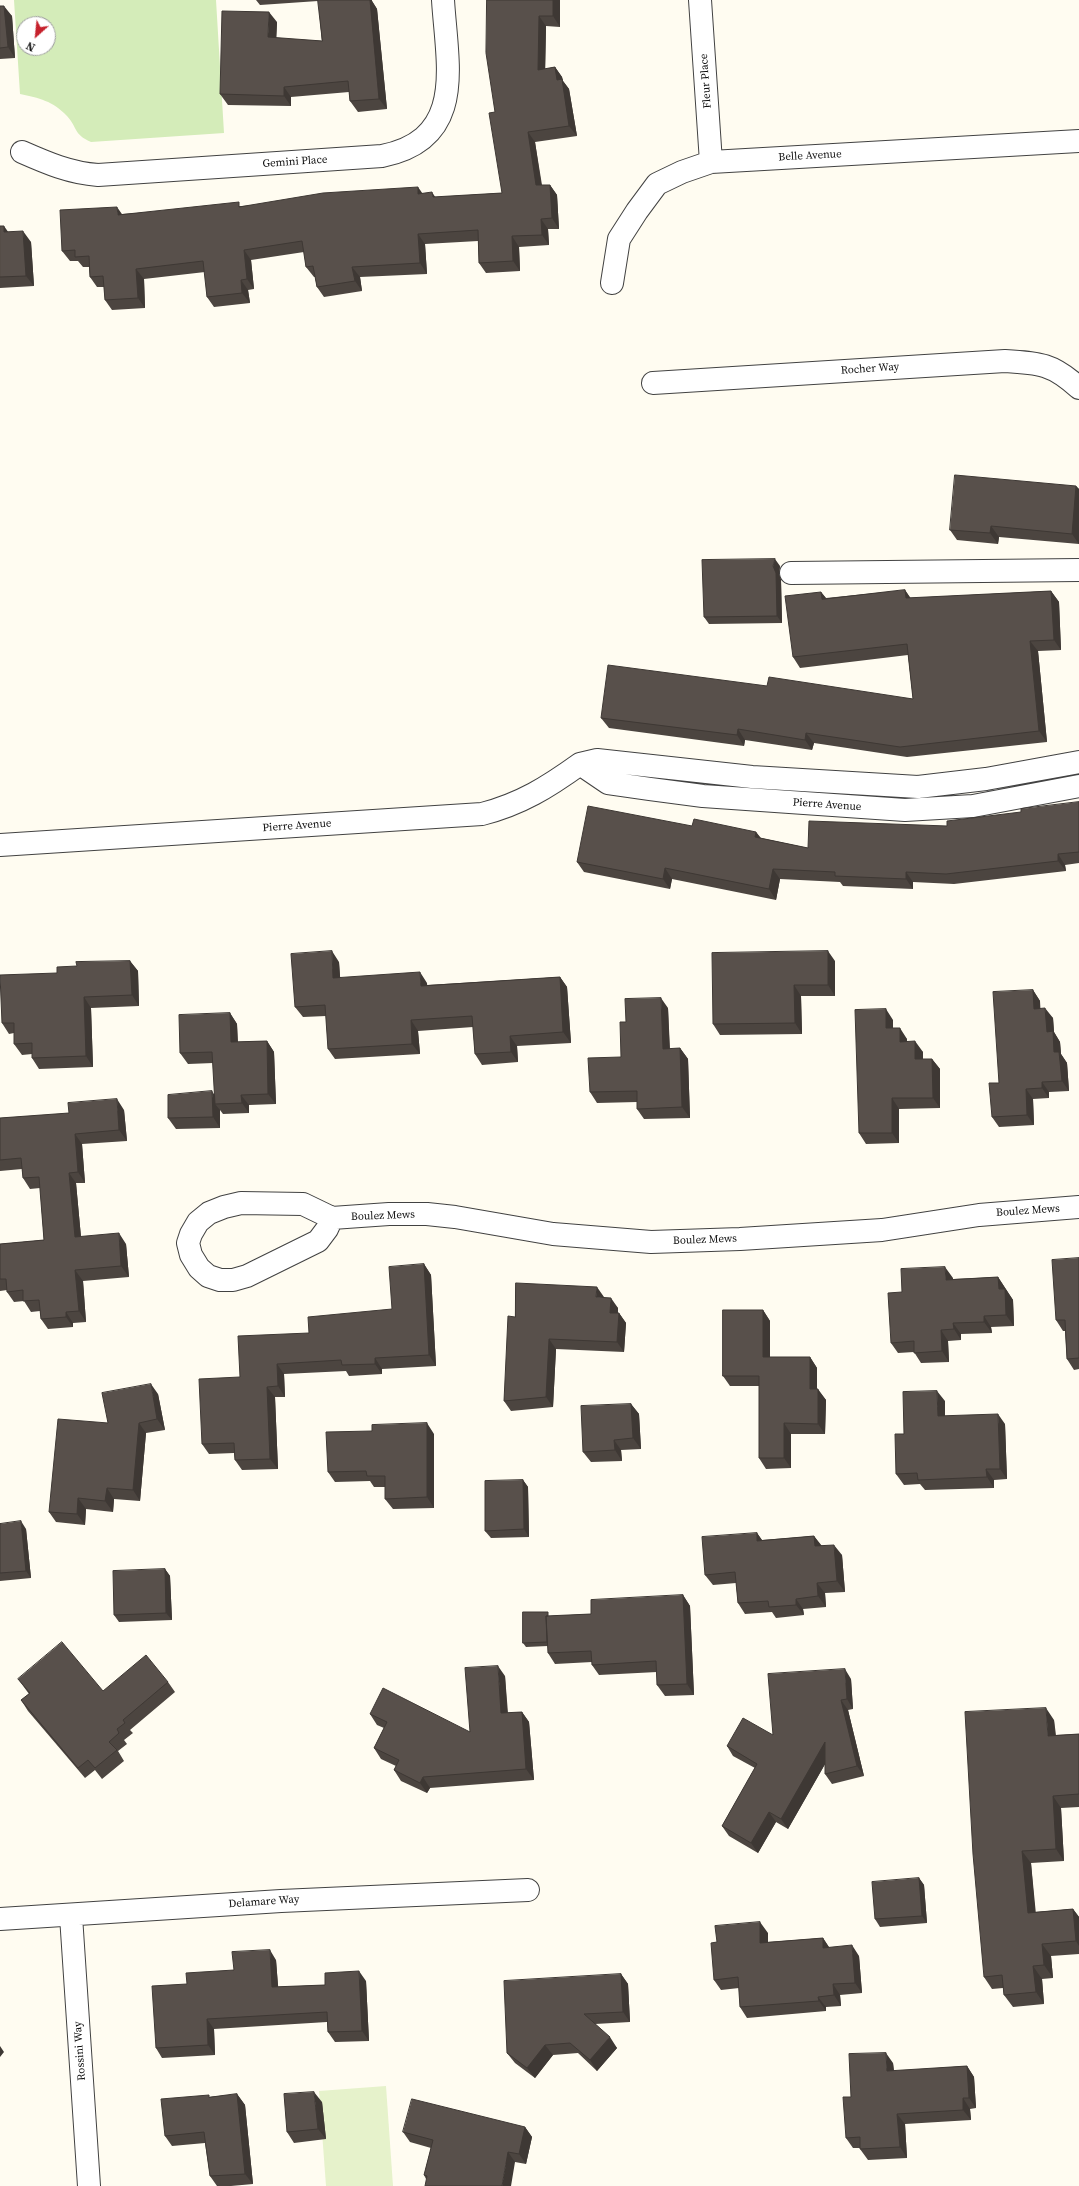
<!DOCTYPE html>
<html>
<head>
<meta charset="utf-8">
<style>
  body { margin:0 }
  #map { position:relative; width:1079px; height:2186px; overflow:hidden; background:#fffcf1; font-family:"Source Serif 4",serif }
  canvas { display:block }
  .north { position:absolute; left:16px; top:16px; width:40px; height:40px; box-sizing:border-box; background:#fff; border:1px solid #9f9f9f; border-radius:50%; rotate:207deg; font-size:11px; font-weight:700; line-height:16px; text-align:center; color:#0f0f0f }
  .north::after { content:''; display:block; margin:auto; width:14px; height:18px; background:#c6212c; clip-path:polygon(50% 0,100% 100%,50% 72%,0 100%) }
</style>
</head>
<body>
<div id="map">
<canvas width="1079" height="2186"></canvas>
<div class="north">N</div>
</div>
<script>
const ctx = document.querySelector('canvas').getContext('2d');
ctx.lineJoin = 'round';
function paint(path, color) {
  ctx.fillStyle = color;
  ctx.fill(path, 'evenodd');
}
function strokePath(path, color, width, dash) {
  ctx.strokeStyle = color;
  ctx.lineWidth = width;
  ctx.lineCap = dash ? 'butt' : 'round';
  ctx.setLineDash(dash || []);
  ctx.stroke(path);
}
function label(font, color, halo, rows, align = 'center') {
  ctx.font = font + ' "Source Serif 4",serif';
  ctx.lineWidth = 4;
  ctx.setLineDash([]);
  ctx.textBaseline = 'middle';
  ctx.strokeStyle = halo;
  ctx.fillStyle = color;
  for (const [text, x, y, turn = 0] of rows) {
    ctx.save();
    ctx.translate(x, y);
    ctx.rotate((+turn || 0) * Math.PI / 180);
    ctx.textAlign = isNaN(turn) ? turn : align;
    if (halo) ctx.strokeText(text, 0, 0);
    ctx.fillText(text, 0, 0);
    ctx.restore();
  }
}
paint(new Path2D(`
  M14 0H216L224 133 91 142C73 134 78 128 67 116 53 101 39 98 20 94ZM24 24H48V48H24Z`), '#d4ecb9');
paint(new Path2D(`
  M386 2086 393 2186H326L319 2091Z`), '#e6f2cb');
const minor = new Path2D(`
  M700 0 711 162
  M22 152C47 163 70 173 98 175L382 156C467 139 447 65 443 0
  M612 283 619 239 637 211 657 184 682 172 711 162 1079 141
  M653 383 1005 361C1040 363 1053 364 1079 388
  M791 573 1079 570
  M1079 762 986 779 918 787 752 777 597 760 580 764 608 783 650 789 703 796 905 810 973 806 1079 786
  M0 845 482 814C521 804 548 787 580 764
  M332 1218 327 1229 318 1241 247 1276 233 1280H220L208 1276 199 1268 191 1255 188 1243 191 1234 198 1222 209 1213 224 1207 241 1203 303 1204 332 1218 389 1214H427L455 1217 553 1234 651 1242 740 1239 882 1230 979 1215 1079 1207
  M71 1916 89 2186
  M0 1919 281 1901 528 1890`);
strokePath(minor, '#424242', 24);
strokePath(minor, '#fff', 22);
paint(new Path2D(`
  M256 0H372V1L377 9 387 109 358 112 350 101 349 92 291 97V106L228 105 220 94 277 22 276 38 322 41 318 1 260 5Z
  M487 0H560V27L546 26 545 69 555 67 562 77 563 81 569 89 577 136 535 142 542 185H550L557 195 559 229H548L549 245 519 247 520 271 486 273 479 263 478 241 425 244 427 274 360 277 362 291 324 297 317 287 315 277H314L306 267 304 252 251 260 254 289 248 290 250 303 214 307 207 297 205 272 144 279 145 308 112 310 105 300 104 287H97L90 277 89 267H83L78 261H70L62 251 122 214 242 206 422 193 436 197 502 193 495 112Z
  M0 6 12 16 15 58 0 59Z
  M0 226 8 232 31 242 34 286 0 288Z
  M1076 486 1079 489V544L999 537 998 544 957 540 950 530Z
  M780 566 779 574 781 580 782 623 709 624 704 617Z
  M905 590 910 598 1051 591 1059 602 1061 650 1038 651 1047 742 907 757 814 743 812 750 745 740 744 746 609 728 601 718 767 686 913 699 908 655 800 668 793 657 821 592 826 598Z
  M1079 802V863L1065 865 1066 871 954 884 913 882V889L843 886 840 882 780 879 776 900 672 879 670 889 584 872 577 862 756 832 761 838 808 848 947 826Z
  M130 961 138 971 139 1006 91 1008 93 1067 39 1069 32 1058V1054L22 1055 14 1044V1033L9 1034 2 1023 57 973 77 966Z
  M835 961V996H801L802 1034 720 1035 713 1024Z
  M339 962 340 978 427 983V985L560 977 567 987 571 1043 517 1046 518 1062 482 1065 475 1054 473 1027 418 1031 420 1054 335 1059 328 1049 326 1016 303 1017 295 1007Z
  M1033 990 1040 1001V1008L1053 1018 1054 1032 1060 1042 1061 1054 1067 1063 1069 1091 1049 1092V1098L1033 1099 1034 1125 999 1127 992 1117Z
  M668 1008 670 1049 680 1048 688 1059 690 1118 644 1119 637 1109V1102L597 1103 590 1092 621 1057 626 1022Z
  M230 1013 237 1024 238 1042 267 1041 274 1052 276 1104 249 1105V1113L223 1114 220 1110V1128L176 1129 168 1118 215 1096 213 1063 188 1064 180 1053Z
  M893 1020V1028L907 1039V1042L923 1052V1059H932L940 1069V1108L899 1109V1143L866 1144 859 1133Z
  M124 1110 127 1141 82 1144 85 1183H76L81 1237 126 1244 129 1277 83 1281 86 1322 73 1323V1327L48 1329 41 1319 40 1311 31 1312 24 1301 14 1302 7 1292V1290L0 1291V1244L44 1240 40 1188 30 1189 23 1178 22 1169 0 1171V1118Z
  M1079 1258V1369L1074 1370 1067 1359 1065 1331H1063L1056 1320Z
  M424 1264 431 1275 436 1366 382 1369V1374L349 1376 346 1371 284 1374 285 1397H275L278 1469 242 1470 235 1460 234 1453 209 1454 202 1444 240 1377 309 1333 392 1309Z
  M998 1277 1013 1300 1014 1326 991 1327 992 1333 961 1334V1340L948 1341 949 1362 921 1363 914 1352 898 1353 891 1343 902 1292 953 1278V1279Z
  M604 1297 618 1308V1313H619L626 1323 624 1352 556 1349 553 1407 511 1411 504 1401 515 1317Z
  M763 1310 770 1321V1357H810L817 1368V1389L826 1400 825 1434H791V1468L766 1469 759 1458V1386H730L723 1376Z
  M158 1394 165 1430 146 1433 140 1501 114 1499 113 1512 86 1509 85 1525 56 1522 49 1512 108 1423Z
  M945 1401V1416L1005 1424 1007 1479 994 1480V1488L925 1490 920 1484 904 1485 896 1474 904 1434Z
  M631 1404 639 1414 641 1449 621 1450 622 1461 591 1462 583 1452Z
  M434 1434V1508L393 1509 385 1499V1487H374L370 1481 335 1482 328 1472Z
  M523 1480 528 1487 529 1537 491 1538 485 1531Z
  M0 1524 26 1529 31 1578 0 1581Z
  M757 1533 762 1540 814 1536 821 1546 842 1555 845 1592 825 1593 826 1607 803 1609 804 1615 776 1618 772 1612 745 1614 738 1603 736 1583 713 1585 705 1575Z
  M165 1569 170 1576 172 1620 119 1622 114 1615Z
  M683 1595 690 1606 694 1695 665 1696 657 1685V1672L599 1675 592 1665V1662L555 1664 548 1653V1646L526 1647 523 1643 550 1616 591 1614Z
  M505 1676 508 1713 522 1712 529 1722 534 1780 430 1788 427 1793 401 1781 394 1770 396 1766 381 1759 374 1748 384 1728 377 1725 370 1714 470 1732Z
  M18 1679 103 1691 168 1682 175 1692 130 1730 133 1733 124 1740 127 1744 118 1751 124 1761 102 1779 95 1770 85 1778 28 1711 21 1700 29 1694Z
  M851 1679 853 1709 848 1710 864 1776 832 1784 825 1774V1764L788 1829 776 1822 758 1853 729 1836 722 1826 755 1768 733 1756 727 1746 773 1735Z
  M1054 1720 1056 1735 1079 1734V1807L1061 1808 1064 1861 1031 1863 1035 1912 1073 1909 1079 1917V1954L1051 1956 1053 1978 1042 1979 1044 2004 1013 2007 1004 1995 1003 1988 992 1989 984 1977Z
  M919 1878 924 1885 927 1923 880 1927 875 1919Z
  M768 1933V1942L823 1938 829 1947 859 1956 862 1993 840 1995 841 2006 826 2007V2011L747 2018 740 2007 739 1988 721 1990 714 1980 717 1942Z
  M276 1960 278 1987 325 1985 366 1981 369 2041 335 2042 328 2032 327 2022 214 2029 215 2055 162 2058 156 2048 187 1984 234 1970Z
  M621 1974 628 1984 630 2022 595 2024 617 2048 597 2071 578 2053 553 2055 535 2078 515 2063 507 2053Z
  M893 2063 894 2071 967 2066 974 2077 976 2108 970 2109 971 2120 905 2124 907 2158 868 2160 860 2149V2148H853L846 2138 851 2097Z
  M237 2094 245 2105 253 2184 231 2186H217L210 2176 205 2143 172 2146 165 2136 210 2097Z
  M322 2102 326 2139 294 2143 287 2132Z
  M525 2127 532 2137 526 2164 515 2162 426 2179 424 2175 431 2148 410 2142 403 2132Z`), '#4c4540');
paint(new Path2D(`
  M365 0H372V1L377 9 387 109 379 99Z
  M553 0H560V27L553 16Z
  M4 6 12 16 15 58 8 47Z
  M269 12 277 22 276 48 268 37Z
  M539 16 546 26 545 80 538 70Z
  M555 67 562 77 563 81 569 89 577 136 569 126 557 80Z
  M284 87 291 97V106L284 96Z
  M528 132 535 142 543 196 536 185Z
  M550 185 557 195 559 229 552 218Z
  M418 187 425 197 418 194Z
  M432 192 439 203 433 197Z
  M117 207 124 217 118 215Z
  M541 219 548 229 549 245 542 235Z
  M4 226 11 236 4 232Z
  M23 231 31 242 34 286 26 276Z
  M418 234 425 244 427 274 420 263Z
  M512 236 519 247 520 271 513 261Z
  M244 250 251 260 254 289 247 279Z
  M352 267 360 277 362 291 355 281Z
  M136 269 144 279 145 308 138 298Z
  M241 280 248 290 250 303 242 293Z
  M1076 486 1079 489V544L1072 534Z
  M991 526 999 537 998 544 990 533Z
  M775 559 780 566 779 574 781 580 782 623 777 616 773 566Z
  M905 590 912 600 906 598Z
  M1051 591 1059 602 1061 650 1054 640Z
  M821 592 829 602 822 599Z
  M1030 641 1038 651 1047 742 1039 731Z
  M738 729 745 740 744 746 737 735Z
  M806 733 814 743 812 750 805 740Z
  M756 832 763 842 755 837Z
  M1058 854 1065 865 1066 871 1058 861Z
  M665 868 672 879 670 889 663 879Z
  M773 869 780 879 776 900 769 889Z
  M906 872 913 882V889L906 879Z
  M332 951 339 962 341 989 333 978Z
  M828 951 835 961V996L828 985Z
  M130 961 138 971 139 1006 132 995Z
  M420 972 427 983 428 996 421 986Z
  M560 977 567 987 571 1043 563 1032Z
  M794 985 801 996 802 1034 795 1023Z
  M1033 990 1040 1001 1041 1019 1034 1009Z
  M84 997 91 1008 93 1067 86 1056Z
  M661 998 668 1008 670 1060 663 1049Z
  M1045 1008 1053 1018 1054 1032 1060 1042 1061 1054 1067 1063 1069 1091 1062 1081 1054 1052 1047 1032Z
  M886 1009 893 1020V1039L886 1028Z
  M230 1013 237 1024 238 1053 231 1042Z
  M411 1020 418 1031 420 1054 412 1044Z
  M900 1028 907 1039V1052L900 1042Z
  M510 1036 517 1046 518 1062 511 1052Z
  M267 1041 274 1052 276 1104 268 1094Z
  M915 1041 923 1052V1070L915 1059Z
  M680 1048 688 1059 690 1118 682 1107Z
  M932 1059 940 1069V1108L933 1098Z
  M1042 1082 1049 1092V1098L1042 1088Z
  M1026 1089 1033 1099 1034 1125 1027 1115Z
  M212 1091 219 1102 215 1104 220 1110V1128L213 1117Z
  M241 1095 249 1105V1113L242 1103Z
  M892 1098 899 1109V1143L892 1133Z
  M117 1099 124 1110 127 1141 119 1130Z
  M75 1134 82 1144 85 1183 78 1172Z
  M69 1173 76 1183 82 1248 75 1237Z
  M119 1233 126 1244 129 1277 121 1266Z
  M424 1264 431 1275 436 1366 429 1355Z
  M945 1267 953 1278V1290L946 1280Z
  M75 1270 83 1281 86 1322 79 1311Z
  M998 1277 1013 1300 1014 1326 1006 1315 999 1289Z
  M597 1287 604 1297H596Z
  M611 1298 618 1308 617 1323 610 1313Z
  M763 1310 770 1321V1368L763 1357Z
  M66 1312 73 1323V1327L66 1317Z
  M619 1313 626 1323 624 1352 617 1342Z
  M984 1316 991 1327 992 1333 984 1322Z
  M953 1323 961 1334V1340L954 1329Z
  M941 1330 948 1341 949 1362 942 1351Z
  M549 1339 556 1349 553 1407 546 1397Z
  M810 1357 817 1368V1399L810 1389Z
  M375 1358 382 1369V1374L375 1364Z
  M277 1364 284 1374 285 1397 278 1386Z
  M151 1384 158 1394 165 1430 157 1419Z
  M267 1387 275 1397 278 1469 270 1459Z
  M818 1389 826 1400 825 1434 818 1424Z
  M937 1391 945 1401V1427L938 1416Z
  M631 1404 639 1414 641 1449 633 1438Z
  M998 1414 1005 1424 1007 1479 1000 1469Z
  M139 1423 146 1433 140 1501 133 1490Z
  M427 1423 434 1434V1508L427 1497Z
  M784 1423 791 1434V1468L784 1458Z
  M614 1440 621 1450 622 1461 615 1450Z
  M986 1469 994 1480V1488L987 1477Z
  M523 1480 528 1487 529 1537 524 1529Z
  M107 1488 114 1499 113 1512 105 1501Z
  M78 1498 86 1509 85 1525 77 1514Z
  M21 1521 26 1529 31 1578 26 1571Z
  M757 1533 764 1543 757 1541Z
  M814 1536 822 1546H815Z
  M834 1545 842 1555 845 1592 837 1581Z
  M165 1569 170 1576 172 1620 166 1613Z
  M817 1583 825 1593 826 1607 818 1596Z
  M683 1595 690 1606 694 1695 687 1684Z
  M796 1599 803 1609 804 1615 796 1605Z
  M498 1666 505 1676 508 1724 501 1713Z
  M845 1669 851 1679 853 1709 847 1699Z
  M841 1700 848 1710 864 1776 857 1766Z
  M1046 1708 1054 1720 1056 1748 1048 1736Z
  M522 1712 529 1722 534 1780 526 1769Z
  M825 1742 832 1752 788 1829 781 1819Z
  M423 1777 430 1788 427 1793 420 1783Z
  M1053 1796 1061 1808 1064 1861 1056 1849Z
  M769 1812 776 1822 758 1853 751 1843Z
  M1022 1851 1031 1863 1037 1925 1028 1913Z
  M919 1878 924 1885 927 1923 922 1916Z
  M1073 1909 1079 1917V1946L1076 1941Z
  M760 1922 768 1933V1953L760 1943Z
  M823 1938 830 1949 823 1948Z
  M1042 1944 1051 1956 1053 1978 1044 1965Z
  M852 1945 859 1956 862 1993 855 1983Z
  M270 1950 276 1960 279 1997 272 1987Z
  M1033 1966 1042 1979 1044 2004 1036 1992Z
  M359 1971 366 1981 369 2041 362 2031Z
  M621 1974 628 1984 630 2022 623 2012Z
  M833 1984 840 1995 841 2006 834 1995Z
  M818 1997 826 2007V2011L819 2001Z
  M207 2019 214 2029 215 2055 208 2045Z
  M610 2037 617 2048 597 2071 590 2060Z
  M545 2045 553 2055 535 2078 527 2068Z
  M0 2046 4 2052 0 2057Z
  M886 2053 893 2063 895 2082 887 2071Z
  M967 2066 974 2077 976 2108 969 2098Z
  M314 2092 322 2102 326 2139 318 2129Z
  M237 2094 245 2105 253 2184 245 2174Z
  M963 2098 970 2109 971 2120 963 2110Z
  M897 2114 905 2124 907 2158 900 2147Z
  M525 2127 532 2137 526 2164 519 2154Z
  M508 2152 515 2162 511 2186H502Z`), '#3e3834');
const building = new Path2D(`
  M318 0H370L379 99 350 101 348 81 284 87V96L220 94 222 11 269 12 268 37 322 41Z
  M487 0H553V16H539L538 70 555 67 557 80 562 79 569 126 528 132 536 185H550L552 218 541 219 542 235 512 236 513 261 479 263 478 230 418 234 420 263 352 267 355 281 317 287 313 266 306 267 302 241 244 250 247 279 241 280 242 293 207 297 203 261 136 269 138 298 105 300 103 276 90 277 89 256 75 257V250L62 251 60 210 117 207 118 215 239 202V207L323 193 418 187V194L432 192 433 197 502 193 489 113 495 112 486 53Z
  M0 6H4L8 47 0 48Z
  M0 226H4V232L23 231 26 276 0 277Z
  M955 475 1076 486 1072 534 991 526 990 533 950 530Z
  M775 559 773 566 776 573 777 616 704 617 702 560Z
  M905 590 906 598 1051 591 1054 640 1030 641 1039 731 900 747 806 733 805 740 738 729 737 735 601 718 608 665 767 686 769 677 913 699 907 644 793 657 785 596 821 592 822 599Z
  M1079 802V852L1058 854V861L946 874 906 872V879L835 876V872L773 869 769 889 665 868 663 879 577 862 588 806 692 826 694 819 756 832 755 837 808 848 809 821 947 826V821L1021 812V809Z
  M332 951 333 978 420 972 421 986 560 977 563 1032 510 1036 511 1052 475 1054 472 1016 411 1020 412 1044 328 1049 325 1005 295 1007 291 954Z
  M828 951V985H794L795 1023 713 1024 712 953Z
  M130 961 132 995 84 997 86 1056 32 1058V1043L14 1044V1023H2L0 975 57 973V967L77 966 76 962Z
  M1033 990 1034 1009 1045 1008 1047 1032 1053 1031 1054 1052H1059L1062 1081 1042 1082V1088L1026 1089 1027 1115 992 1117 989 1083H999L993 992Z
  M661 998 663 1049 680 1048 682 1107 637 1109V1091L590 1092 588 1058 621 1057 620 1022H626L625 999Z
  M886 1009V1028H900V1042L915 1041V1059H932L933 1098H892V1133H859L855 1010Z
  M230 1013 231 1042 267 1041 268 1094 241 1095 242 1103 215 1104 212 1052 180 1053 179 1015Z
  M212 1091 213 1117 168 1118V1095Z
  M117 1099 119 1130 75 1134 78 1172 69 1173 75 1237 119 1233 121 1266 75 1270 79 1311 66 1312V1317L41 1319 39 1300 23 1301V1290L7 1292 6 1279H0V1244L44 1240 39 1177 23 1178 21 1158 0 1160V1118L69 1113 68 1103Z
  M1079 1258V1358L1067 1359 1065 1320H1056L1052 1260Z
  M424 1264 429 1355 375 1358V1364L342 1365 341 1360 277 1364 278 1386 267 1387 270 1459 235 1460 234 1443 202 1444 199 1379 240 1377 238 1336 309 1333 308 1317 392 1309 389 1267Z
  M945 1267 946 1280 998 1277 999 1289H1005L1006 1315 984 1316V1322L953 1323 954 1329 941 1330 942 1351 914 1353V1341L891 1343 888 1293 902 1292 901 1269Z
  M516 1283 597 1287 596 1297 611 1298 610 1313H619L617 1342 549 1339 546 1397 504 1401 508 1316 515 1317Z
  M723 1310H763V1357H810V1389H818V1424L784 1423V1458H759V1376H723Z
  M151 1384 157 1419 139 1423 133 1490 107 1488 105 1501 78 1498 77 1514 49 1512 58 1419 108 1423 102 1393Z
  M937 1391 938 1416 998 1414 1000 1469H986L987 1477 918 1480 917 1473 896 1474 895 1434H904L903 1392Z
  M631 1404 633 1438 614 1440 615 1450 583 1452 581 1406Z
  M427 1423V1497L385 1499V1476H367L366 1471 328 1472 326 1432 372 1431V1425Z
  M523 1480 524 1529 485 1531V1481Z
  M21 1521 26 1571 0 1573V1524Z
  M757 1533V1541L814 1536 815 1546 834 1545 837 1581 817 1583 818 1596 796 1599V1605L769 1607 768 1601 738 1603 735 1572 705 1575 702 1537Z
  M165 1569 166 1613 114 1615 113 1571Z
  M683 1595 687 1684 657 1685 656 1661 592 1665 591 1651 548 1653 546 1616 591 1614V1600Z
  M523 1612H548V1616H546L547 1642 523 1643Z
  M62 1642 103 1691 146 1655 168 1682 123 1720 125 1723 117 1729 119 1733 109 1742 117 1750 95 1768 88 1760 78 1768 21 1700 30 1693 18 1679Z
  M498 1666 501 1713 522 1712 526 1769 423 1777 420 1783 394 1770 399 1760 374 1748 387 1722 370 1714 383 1688 470 1732 465 1668Z
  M845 1669 847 1699 841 1700 857 1766 825 1774V1742L781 1819 769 1812 751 1843 722 1826 757 1764 727 1746 743 1718 773 1735 768 1674Z
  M1046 1708 1048 1736 1079 1734V1794L1053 1796 1056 1849 1022 1851 1028 1913 1073 1909 1076 1941 1042 1944 1044 1965 1033 1966 1036 1992 1004 1995 1002 1975 984 1977 973 1854 965 1712Z
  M919 1878 922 1916 875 1919 872 1882Z
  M760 1922V1943L823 1938V1948L852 1945 855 1983 833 1984 834 1995 818 1997 819 2001 740 2007 738 1977 714 1980 711 1943 717 1942 715 1926Z
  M270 1950 272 1987 325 1985V1973L359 1971 362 2031 328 2032 327 2012 207 2019 208 2045 156 2048 152 1986 187 1984 186 1973 234 1970 232 1952Z
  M621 1974 623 2012 584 2014 610 2037 590 2060 570 2043 545 2045 527 2068 507 2053 504 1981Z
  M886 2053 887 2071 967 2066 969 2098H963V2110L897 2114 900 2147 860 2149V2137L846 2138 843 2097H851L849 2054Z
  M314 2092 318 2129 287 2132 284 2094Z
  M237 2094 245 2174 210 2176 204 2132 165 2136 161 2099 209 2095V2097Z
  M412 2099 525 2127 519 2154 508 2152 502 2186H425L427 2176 424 2175 433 2140 403 2132Z`);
paint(building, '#58504b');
strokePath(building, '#3e3834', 1);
label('11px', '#0f0f0f', '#fff', [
  ["Fleur Place",706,81,-94],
  ["Belle Avenue",810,156,-3],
  ["Gemini Place",295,162,-4],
  ["Rocher Way",870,369,-4],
  ["Pierre Avenue",827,805,4],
  ["Pierre Avenue",297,826,-4],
  ["Boulez Mews",1028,1211,-4],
  ["Boulez Mews",383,1216,-2],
  ["Boulez Mews",705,1240,-2],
  ["Delamare Way",264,1902,-4],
  ["Rossini Way",80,2051,-94]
]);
</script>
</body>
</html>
